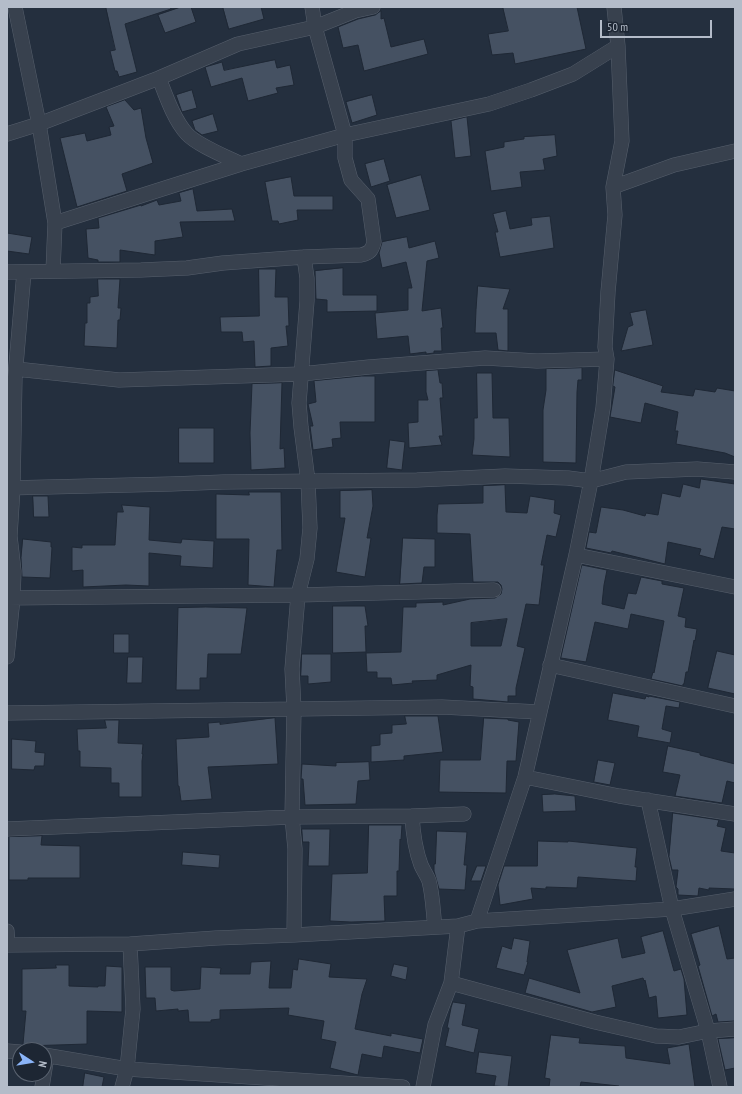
<!DOCTYPE html>
<html>
<head>
<meta charset="utf-8">
<style>
  body { margin:0 }
  #map { position:relative; width:742px; height:1094px; overflow:hidden; background:#242f3e; font-family:"PT Sans Narrow",sans-serif }
  canvas { display:block }
  .frame { position:absolute; inset:0; border:8px solid #b4bcc9; pointer-events:none }
  .north { position:absolute; left:12px; top:1042px; width:40px; height:40px; box-sizing:border-box; background:#1d2633; border:1px solid #59626f; border-radius:50%; rotate:102deg; font-size:11px; font-weight:700; line-height:16px; text-align:center; color:#b4bcc9 }
  .north::after { content:''; display:block; margin:auto; width:14px; height:18px; background:#8ab4f8; clip-path:polygon(50% 0,100% 100%,50% 72%,0 100%) }
  .scale { position:absolute; left:600px; top:20px; width:112px; height:18px; box-sizing:border-box; border:2px solid #b4bcc9; border-top:0; padding-left:5px; font-size:12px; line-height:14px; white-space:nowrap; color:#b4bcc9; -webkit-text-stroke:3px #1d2633; paint-order:stroke }
</style>
</head>
<body>
<div id="map">
<canvas width="742" height="1094"></canvas>
<div class="frame"></div>
<div class="north">N</div>
<div class="scale">50 m</div>
</div>
<script>
const ctx = document.querySelector('canvas').getContext('2d');
ctx.lineJoin = 'round';
function paint(path, color) {
  ctx.fillStyle = color;
  ctx.fill(path, 'evenodd');
}
function strokePath(path, color, width, dash) {
  ctx.strokeStyle = color;
  ctx.lineWidth = width;
  ctx.lineCap = dash ? 'butt' : 'round';
  ctx.setLineDash(dash || []);
  ctx.stroke(path);
}
const building = new Path2D(`
  M106 7H170L171 9 125 24 137 72 119 77 117 71H115L110 51 115 50Z
  M181 7H191L196 22 165 33 158 15Z
  M223 7H261L264 19 229 29Z
  M503 7H577L586 49 515 64 513 53 492 55 488 34 508 31Z
  M381 11V19L384 18 391 47 424 39 428 54 364 71 358 45 343 48 338 27 358 19 375 15Z
  M275 60 277 68 290 65 294 85 276 88 278 93 248 101 242 78 211 87 205 67 222 62 224 70Z
  M192 90 197 108 182 112 176 95Z
  M372 95 377 115 352 123 346 102Z
  M125 100 134 110 141 108 146 138 153 163 122 174 127 191 77 207 60 138 85 133 87 141 111 135 109 127 114 126 106 107Z
  M213 114 218 131 202 135 195 130 192 121Z
  M467 117 471 156 455 158 451 121Z
  M555 135 557 156 543 159 545 170 520 172 522 187 491 191 485 151 504 147V142L524 139V137Z
  M384 159 390 181 371 187 365 164Z
  M421 175 430 210 396 218 387 185Z
  M291 177 294 196H333V210H297L298 220 279 224 278 221H272L265 182Z
  M193 189 197 211 232 209 235 221 180 222 183 237 155 241V255L120 250V262H98V260L88 258 86 229 99 228 98 218 141 205V206L157 200 159 205 181 201 179 193Z
  M506 211 510 229 532 225 531 218 550 216 554 248 500 257 495 232H498L493 214Z
  M7 233 32 237 29 254 7 251Z
  M407 237 409 248 435 241 439 258 427 261 422 311 441 308 443 328H441L442 351H434V353L426 354V352L410 354 408 336 377 339 375 313 408 310V288H412L406 262 382 268 379 253 382 242Z
  M343 268V295H377V311L327 312V300L316 299 315 271Z
  M259 269H276L275 297H288L289 326H286L288 346 271 348V366L255 367 254 341 243 342 242 332H221L220 317 259 316Z
  M98 279H120L118 308H121L120 320H118L117 348 84 346 85 323H87V303H90V297L98 296Z
  M478 286 510 289 503 309H508V351L498 350 496 333H475L476 310Z
  M646 310 653 345 621 351 628 327 633 325 630 313Z
  M582 368V380H578L577 392 576 463 543 462V410L546 390V369Z
  M438 370 440 383H442L443 398H440L443 436H439L442 445 409 448 408 423 418 422V400H428L426 392V371Z
  M615 370 663 386 661 392 693 396 695 389 715 392 717 388 735 391V457L725 453 676 444 678 431H675L678 412 645 403 641 423 610 417 615 387 613 386Z
  M477 373H492L493 418H509L510 457 472 455 474 439V418H477Z
  M362 376H375V422H340L341 438 332 439 333 447 313 450 310 426H313L308 404 316 402 314 381Z
  M282 383 280 449 284 448 285 468 251 470 250 433 252 384Z
  M179 428H214V463H179Z
  M390 440 405 442 402 470 387 468Z
  M701 479 735 484V529L722 527 714 559 699 555 701 549 668 542 665 564 612 551 611 553 586 548 589 532 596 533 601 507 623 510 645 516 646 513 658 515 662 493 680 497 683 484 699 488Z
  M505 485 506 512 527 513 530 496 555 500 554 513 561 515 556 537 547 535 541 565H544L539 605 526 604 517 646 525 648 516 688V696H508V702L473 699V687L470 686 471 665 437 675V680L412 681 413 683 392 685 391 678H377V672H367L366 653 401 652 403 607H416V603L443 602V605L470 599 495 598 501 594 502 589 501 585 498 582H473L470 534 437 533V515L438 504 483 503V486ZM507 619 501 646H471V623Z
  M372 490 373 506 367 538H371L365 577 336 572 345 518H340V491Z
  M249 492H281L282 550H277L274 587 248 585 249 539H216V494L249 495Z
  M33 496H48L49 517H34Z
  M122 505 150 507 149 540 181 543 182 539 214 541 213 568 180 566 181 556 149 553V586L126 585 83 587V570L72 571V547L82 548V545H115L117 512H123Z
  M403 538 435 539V567H424L422 583 400 584Z
  M23 539 51 542V547H52L50 578 22 577 21 558Z
  M582 565 607 570 604 585 602 604 624 609 628 593 636 594 641 577 662 581V584L684 588 678 616 686 618 685 627 697 629 695 641 694 640 688 672H686L684 684H683V686L651 679 653 672 654 673 664 621 631 614 628 629 595 622 586 662 561 658Z
  M333 606H365L368 626H365L366 652 333 653Z
  M206 607 247 608 241 654H208L207 678H200V690H176L178 608Z
  M114 634H129V653H114Z
  M717 651 735 655V694L708 688Z
  M302 654H331V682L308 684V676H301Z
  M128 657H143L142 683H127Z
  M613 693 645 699 646 696 649 697V696L680 702 679 708 666 706 662 729 672 732 670 743 637 737 639 726 608 720Z
  M405 716H438L443 752 404 756V760L371 762V746L380 745V734L392 733V725L406 724Z
  M275 718 278 764 208 767 212 799 181 801 179 786H178L176 739 209 737 208 723 220 722V724Z
  M484 718 508 719V720L519 722 516 761H507L506 793 439 792 440 760H480Z
  M105 720H119L118 743 143 744 142 754H143L142 761V797H119V783H111V768L80 767V751H78L77 729 106 728Z
  M12 739 36 741 35 752 45 753 44 766H35L34 770 12 769Z
  M668 746 700 753V755L735 764V783L727 781 722 803 675 796 680 775 663 772Z
  M598 760 615 763 610 785 594 782Z
  M369 762 370 780 358 781 356 804 305 805 303 779H301L302 764 336 766V763Z
  M555 794 575 796 576 811 543 812 542 795Z
  M673 813 719 820 717 826 726 828 721 851 735 853V889L709 888V890L699 888 698 896 678 895V889L676 887 678 870H672L669 857Z
  M369 825H402L401 840 400 839 399 871H397V896H384L385 921 351 922 330 921 332 874 367 873Z
  M302 829H330L329 866H308L309 842H303Z
  M437 831 467 832 464 865H467L465 890 439 889 434 871V864H435Z
  M42 836 41 845 80 846V878H28V880H9V837Z
  M538 841 568 842V841L637 848 635 867H637L636 881 578 877 577 888 546 887V889L531 888 533 899 500 905 498 885 504 866H537Z
  M183 852 220 855 219 868 182 865Z
  M477 866H486L481 881H471Z
  M719 926 727 959 735 958V1021L718 1022 716 1014 712 1016 698 966 700 965 691 934Z
  M663 931 674 971 681 969 684 979 687 1015 658 1018 656 996 649 998 645 980 644 981 643 978 612 986 616 1007 592 1012 525 993 529 978 580 993 567 950 618 938 622 958 645 953 641 937Z
  M514 938 530 941 527 962H528L524 975 496 968 502 946 511 949Z
  M299 959 331 964 329 977 367 979 362 994 355 1029 391 1036V1033L423 1039 420 1053 384 1046 382 1058 362 1054 358 1075 330 1068 336 1042 321 1039 324 1021 288 1015 289 1008 220 1010V1019L211 1020V1022H189L188 1010 178 1011V1009L156 1011 155 998H146L145 967H171V990L174 991 200 989 201 967 221 968 220 974H250L251 962 271 961 269 988H291L293 969 297 970Z
  M394 964 408 967 406 980 391 976Z
  M56 965H69V986L98 987V986H105L106 966 122 967V1012L87 1011V1044L25 1046 23 1044 26 1011H22V969L56 968Z
  M453 1002 466 1004 462 1025 479 1029 474 1053 445 1046 449 1028H447L451 1008Z
  M551 1035 580 1038 579 1043 625 1046 626 1058 670 1064 667 1048 689 1044 695 1087H619V1086L581 1082 580 1087H549L550 1079 545 1078Z
  M735 1038V1068L725 1070 718 1039Z
  M479 1052 512 1056 508 1087 494 1086 496 1076 476 1073Z
  M85 1073 104 1077 102 1087H83Z`);
paint(building, '#455162');
strokePath(building, '#1f2835', 1);
const minor = new Path2D(`
  M15 7 39 124 55 223 53 271
  M159 78C166 96 174 120 187 134 197 145 227 157 241 164
  M7 134 39 124 159 78 238 44 315 27 355 11 373 7
  M613 187 674 165 735 151
  M55 223 241 164 345 135 489 104 531 90 573 74 618 46
  M7 272 141 270 187 268 223 263 304 257 361 255C370 253 372 250 374 242L368 199 351 180 345 158V135L315 27 312 7
  M16 369 119 380 301 374 369 367 485 358 537 361 607 359
  M7 488 171 484 223 482 417 480 505 476 568 478 591 481 626 472 697 469 735 472
  M576 555 735 587
  M7 598 298 595 494 590
  M7 657 13 598 14 571 10 536 13 488 15 377 24 272
  M550 665 735 706
  M7 713 442 707 539 712
  M525 777 619 796 735 814
  M648 800 672 909 708 1031 720 1087
  M412 816C413 833 415 849 421 865 423 870 427 875 429 881 433 896 433 912 435 927
  M7 829 292 817 412 816 464 814
  M477 921 525 777 576 555 591 481 603 408 607 359 605 347 608 292 615 215 613 187 622 141 618 46 614 7
  M7 931 8 945
  M294 935 295 849 292 817 294 709 292 669 298 595 307 559 310 528 308 481 301 427 299 403 307 301V278L304 257
  M7 945 130 944 216 938 294 935 458 926 477 921 672 909 735 899
  M451 983 595 1022 656 1036 679 1037 708 1031 735 1029
  M7 1051 20 1052
  M44 1055 127 1069 403 1087
  M42 1087 47 1056
  M122 1087 127 1069 133 1009 130 944
  M423 1087 435 1025 451 983 458 926`);
strokePath(minor, '#565f6c', 15);
strokePath(minor, '#38414e', 14);
</script>
</body>
</html>
